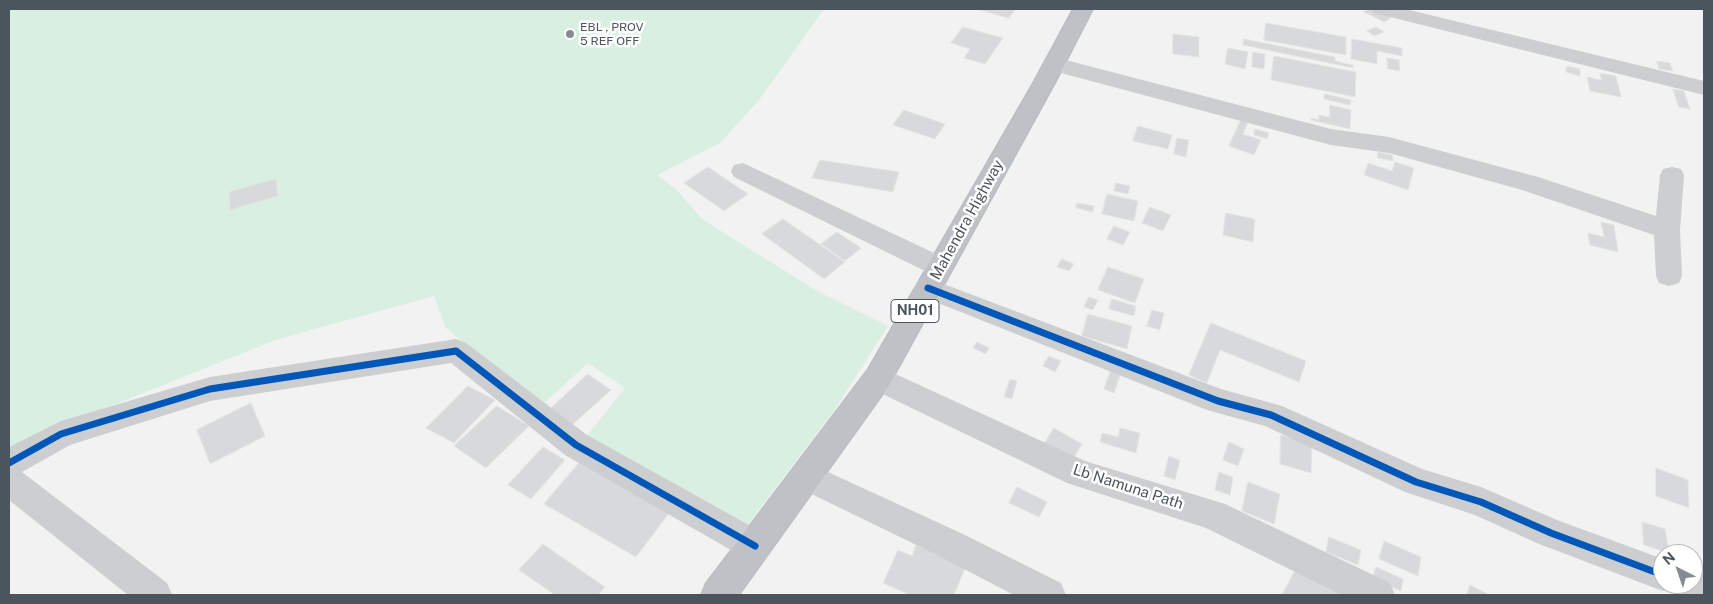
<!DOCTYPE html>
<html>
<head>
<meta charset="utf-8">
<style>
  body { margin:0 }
  #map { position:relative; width:1713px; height:604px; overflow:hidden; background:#f2f2f2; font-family:"Public Sans",sans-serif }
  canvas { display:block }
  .frame { position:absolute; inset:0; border:10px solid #4b555d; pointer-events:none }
  .north { position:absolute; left:1653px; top:544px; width:50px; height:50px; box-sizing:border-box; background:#fff; border:1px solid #b7bbbe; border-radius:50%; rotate:319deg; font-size:14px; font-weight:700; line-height:20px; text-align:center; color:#4b555d }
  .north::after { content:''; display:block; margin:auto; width:18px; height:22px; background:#858c91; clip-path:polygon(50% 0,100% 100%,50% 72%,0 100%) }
</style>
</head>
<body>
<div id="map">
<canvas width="1713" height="604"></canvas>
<div class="frame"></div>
<div class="north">N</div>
</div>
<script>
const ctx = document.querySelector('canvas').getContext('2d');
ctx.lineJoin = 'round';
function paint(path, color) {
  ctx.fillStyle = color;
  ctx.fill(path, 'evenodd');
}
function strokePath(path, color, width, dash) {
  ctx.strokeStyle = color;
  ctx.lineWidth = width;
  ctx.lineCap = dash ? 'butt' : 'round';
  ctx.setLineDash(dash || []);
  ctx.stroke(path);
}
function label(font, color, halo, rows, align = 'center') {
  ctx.font = font + ' "Public Sans",sans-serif';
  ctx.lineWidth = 5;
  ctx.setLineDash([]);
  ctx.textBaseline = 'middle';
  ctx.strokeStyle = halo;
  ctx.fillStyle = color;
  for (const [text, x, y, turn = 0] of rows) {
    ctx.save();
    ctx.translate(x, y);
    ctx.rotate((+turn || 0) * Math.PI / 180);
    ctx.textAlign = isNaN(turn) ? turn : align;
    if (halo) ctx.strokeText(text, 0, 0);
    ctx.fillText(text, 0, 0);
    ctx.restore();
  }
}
paint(new Path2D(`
  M9 9H824L759 100 720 143 657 175 677 190 702 219 819 292 888 326 833 412 748 524 586 437 625 388 588 363 541 406 446 328 434 296 275 340 9 447Z`), '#d9efe1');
const building = new Path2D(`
  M977 9H1015L1009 18Z
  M1369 9H1373L1391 18 1384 22 1364 12Z
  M1266 23 1346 37V55L1264 40Z
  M963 27 1003 38 985 64 964 58 970 49 951 43Z
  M1376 27 1384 32 1374 36 1367 31Z
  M1173 34 1199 37V57L1173 54Z
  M1244 39 1335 57V61L1353 65V68L1243 45Z
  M1352 39 1402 48V56L1377 51V64L1351 59Z
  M1228 48 1248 52 1245 69 1225 64Z
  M1253 52 1265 54 1264 69 1252 67Z
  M1274 56 1356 72 1355 97 1271 80Z
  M1387 58 1399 60 1400 71 1388 69Z
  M1657 61 1670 63 1673 71 1659 69Z
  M1567 66 1580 69V76L1566 72Z
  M1600 73 1616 76 1621 97 1590 91 1587 77 1601 80Z
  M1673 89 1684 91 1690 109 1679 107Z
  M1325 94 1351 100 1350 105 1324 99Z
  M1330 105 1351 110 1350 129 1311 120V118L1319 120V115L1329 117Z
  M904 110 945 124 935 139 893 125Z
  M1241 120 1248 122 1243 134 1261 140 1254 155 1229 146Z
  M1138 126 1172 135 1168 149 1133 141Z
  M1255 129 1269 133 1267 139 1254 135Z
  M1177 138 1189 140 1186 157 1174 154Z
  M1378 152 1392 155 1393 161 1378 158Z
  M820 160 899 172 893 192 812 178Z
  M1395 162 1414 168 1408 190 1364 175 1368 163 1392 171Z
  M708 167 748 194 724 211 684 183Z
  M276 179 278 196 230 210 229 192Z
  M1116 183 1130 186 1128 194 1114 191Z
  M1107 194 1138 201 1134 221 1102 214Z
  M1077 203 1094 206 1093 212 1076 208Z
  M1150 207 1171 215 1163 231 1142 223Z
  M1226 213 1255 219 1253 242 1223 235Z
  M783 219 845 262 824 279 762 234Z
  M1601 222 1614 225 1618 252 1590 245 1588 233 1604 237Z
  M1114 226 1130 232 1123 245 1107 239Z
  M837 232 861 248 845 261 821 244Z
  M1062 259 1074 264 1069 271 1057 267Z
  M1108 267 1144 279 1135 303 1098 290Z
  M1089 297 1098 300 1093 310 1084 307Z
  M1112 299 1136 306 1134 316 1109 309Z
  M1152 310 1164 313 1160 330 1147 326Z
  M1088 314 1132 326 1127 349 1082 336Z
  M1211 323 1306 361 1299 382 1220 350 1207 383 1189 375Z
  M977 342 989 348 986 354 973 348Z
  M1049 356 1061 361 1055 372 1043 366Z
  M1111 370 1121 373 1114 393 1104 389Z
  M588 374 611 390 572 425 550 409Z
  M1010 379 1017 381 1012 399 1004 397Z
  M468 386 495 400 454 443 426 428Z
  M251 403 265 436 210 464 197 430Z
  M497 406 529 426 486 468 454 446Z
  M1054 428 1082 444 1072 460 1044 444Z
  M1120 428 1140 433 1136 453 1100 442 1102 433 1118 437Z
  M1281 435 1312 443 1311 473 1280 464Z
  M1229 442 1244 449 1238 466 1223 460Z
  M543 447 565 460 531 499 508 485Z
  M1169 456 1180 460 1175 480 1164 476Z
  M579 463 669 513 636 557 544 504Z
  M1656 468 1688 480 1689 508 1656 496Z
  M1219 472 1233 477 1230 495 1215 490Z
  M1248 482 1280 494 1274 524 1242 511Z
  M1017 487 1047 502 1039 517 1009 503Z
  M1642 522 1665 529 1669 553 1644 545Z
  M1329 537 1361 550 1358 565 1326 552Z
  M1384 541 1421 557 1418 576 1379 559Z
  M543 544 605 587 598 595H555L519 570Z
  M916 545 966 566 954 595H910L883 583 898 550 912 556Z
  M1298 565 1346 595H1282Z
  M1376 567 1403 579 1401 591 1373 579Z
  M1470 585 1490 595H1467Z`);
paint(building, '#d8d9da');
strokePath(building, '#e4e4e5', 1);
const highway = new Path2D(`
  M1073 9H1093L1055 83 888 387 739 595H701L706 583 868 369 1033 83Z`);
strokePath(highway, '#b8bcc0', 2);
paint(new Path2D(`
  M1371 9H1405L1704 81V95L1374 13Z
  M1054 57 1331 129 1389 137 1538 177 1656 216 1660 175 1663 169 1672 167 1681 169 1684 175 1680 230 1682 276 1679 283 1669 286 1659 283 1656 276 1654 235 1522 190 1389 153 1331 145 1046 69 1043 64 1046 59Z
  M743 163 949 260 953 267 949 274 940 277 931 274 734 177 731 171 734 165Z
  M928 278 1221 389 1282 406 1422 469 1481 487 1557 520 1663 559V584H1693V570L1704 574V595H1675L1672 588 1663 591 1539 544 1475 515 1405 492 1265 426 1207 410 918 295 914 288 918 281Z
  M456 339 466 343 587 435 767 535 772 546 767 557 755 562 743 557 565 455 451 363 210 401 70 445 22 472 167 583 172 595H128L9 500V447L61 421 210 377Z
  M878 366 1085 461 1225 504 1390 583 1395 595H1342L1206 528 1067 483 868 387 863 378 868 369Z
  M806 462 963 534 1061 583 1066 595H1014L939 556 795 486 790 476 795 466Z`), '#ccced0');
paint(highway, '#bec2c6');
strokePath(new Path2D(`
  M928 288 1218 401 1271 415 1416 482 1481 502 1551 533 1663 575
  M9 463 61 434 210 389 456 351 576 445 755 546`), '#0057b8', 7);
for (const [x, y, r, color] of [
  [570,34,5,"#858c91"]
]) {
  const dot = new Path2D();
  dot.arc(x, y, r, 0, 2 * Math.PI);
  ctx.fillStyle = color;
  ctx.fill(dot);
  strokePath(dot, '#fff', 2);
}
label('12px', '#4b555d', '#fff', [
  ["EBL , PROV",580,27],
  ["5 REF OFF",580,41]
], 'left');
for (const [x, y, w] of [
  [915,311,48]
]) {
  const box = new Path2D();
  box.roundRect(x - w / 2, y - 11.5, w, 23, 4);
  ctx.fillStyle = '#fff';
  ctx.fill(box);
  strokePath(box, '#4b555d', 1);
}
label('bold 14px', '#4b555d', null, [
  ["NH01",915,311]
]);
label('15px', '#4b555d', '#fff', [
  ["Mahendra Highway",967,220,-61],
  ["Lb Namuna Path",1128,487,18]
]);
</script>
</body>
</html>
